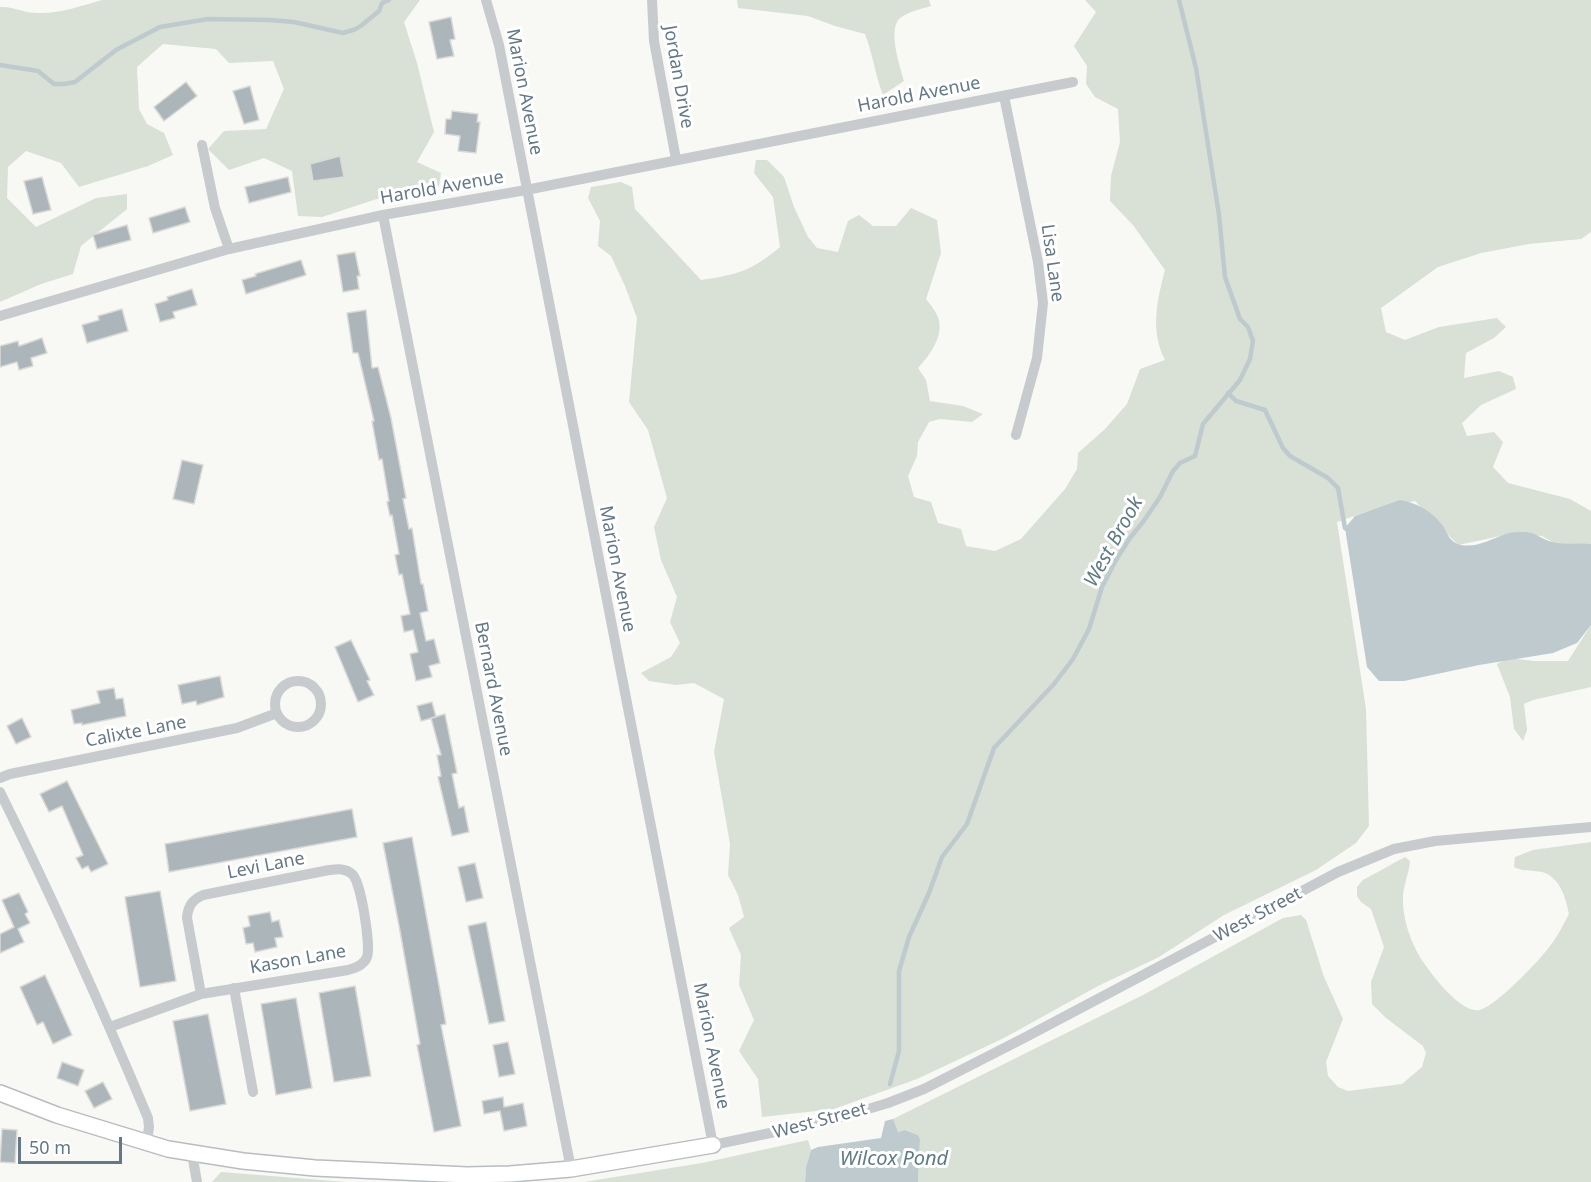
<!DOCTYPE html>
<html>
<head>
<meta charset="utf-8">
<style>
  body { margin:0 }
  #map { position:relative; width:1591px; height:1182px; overflow:hidden; background:#f8f8f5; font-family:"Noto Sans",sans-serif }
  canvas { display:block }
  .scale { position:absolute; left:18px; top:1137px; width:104px; height:27px; box-sizing:border-box; border:3px solid #657888; border-top:0; padding-left:8px; font-size:18px; line-height:21px; white-space:nowrap; color:#657888; -webkit-text-stroke:4px #fff; paint-order:stroke }
</style>
</head>
<body>
<div id="map">
<canvas width="1591" height="1182"></canvas>
<div class="scale">50 m</div>
</div>
<script>
const ctx = document.querySelector('canvas').getContext('2d');
ctx.lineJoin = 'round';
function paint(path, color) {
  ctx.fillStyle = color;
  ctx.fill(path, 'evenodd');
}
function strokePath(path, color, width, dash) {
  ctx.strokeStyle = color;
  ctx.lineWidth = width;
  ctx.lineCap = dash ? 'butt' : 'round';
  ctx.setLineDash(dash || []);
  ctx.stroke(path);
}
function label(font, color, halo, rows, align = 'center') {
  ctx.font = font + ' "Noto Sans",sans-serif';
  ctx.lineWidth = 6;
  ctx.setLineDash([]);
  ctx.textBaseline = 'middle';
  ctx.strokeStyle = halo;
  ctx.fillStyle = color;
  for (const [text, x, y, turn = 0] of rows) {
    ctx.save();
    ctx.translate(x, y);
    ctx.rotate((+turn || 0) * Math.PI / 180);
    ctx.textAlign = isNaN(turn) ? turn : align;
    if (halo) ctx.strokeText(text, 0, 0);
    ctx.fillText(text, 0, 0);
    ctx.restore();
  }
}
paint(new Path2D(`
  M102 0H420L404 22 417 63 434 132 417 162 441 173 439 186 395 193 322 217 298 216 292 171 264 158 229 170 208 149 224 131 266 129 284 89 273 61 229 63 216 49 163 44 137 67 139 109 147 124 164 133 173 155 148 166 79 187 61 163 26 151 8 167 7 198 36 227 96 198 127 194V209L81 246 73 274 41 284 0 302V7C13 6 24 13 37 13 60 14 80 6 102 0Z
  M737 0H929L931 6C921 9 907 12 899 19 888 31 900 67 904 81L883 95C875 75 873 54 865 34L835 26 808 16 738 8Z
  M1085 0H1591V232L1581 239 1529 244 1481 253 1438 267 1381 308 1386 332 1405 340 1439 327 1497 318 1506 327 1494 338 1466 353 1464 378 1499 371 1513 377 1516 389 1481 405 1462 423 1467 436 1494 432 1503 442 1493 467 1508 483 1570 499 1591 511V554L1565 549 1542 536 1510 534 1458 545 1415 501 1366 512 1337 522 1366 709 1369 826 1356 843 1316 870 1224 915 1159 957 1098 986 1004 1038 917 1079 834 1109 762 1117 758 1079 739 1051 754 1020 739 985 741 955 729 928 744 917 738 895 728 875 730 844 714 752 724 699 694 683 676 685 649 681 641 673 671 657 680 643 670 622 677 597 661 560 654 527 667 498 648 430 629 402 637 318 625 286 611 256 598 246 600 221 588 198 591 187 621 182 632 187 635 209 701 280C736 275 752 271 780 247L773 197 754 173 756 160H767L784 177 794 207 808 237 817 248 838 252 848 221 859 215 873 226H896L911 208 937 220 941 253 926 299C930 304 934 309 937 315 946 334 930 355 918 368L926 380 930 401 963 406 983 414 972 422 940 419 929 422 918 442 917 456 908 476 914 497 931 502 938 523 961 529 966 546 995 551 1021 539 1065 489 1077 469 1078 453 1105 429 1127 404 1140 369 1165 360C1150 331 1157 300 1165 270L1133 225 1110 201 1111 176 1120 142 1118 109 1095 97 1086 84 1087 66 1074 46 1096 12Z
  M1591 625V687L1533 700 1524 704 1527 730 1523 741 1514 729 1510 697 1497 664 1509 658 1534 661H1568Z
  M1591 842V1182H918L920 1139 918 1135 905 1130 897 1132 893 1119 1145 994 1283 918 1301 915 1306 920 1324 977 1343 1019 1326 1062 1328 1076 1338 1087 1348 1091 1402 1084 1422 1067 1426 1053 1423 1046 1386 1018 1372 1004 1371 982 1384 947 1371 909 1361 902 1357 896V887L1363 880 1405 857 1410 861C1409 875 1402 887 1403 901 1403 917 1409 936 1416 950 1424 966 1460 1015 1480 1010 1497 1005 1539 961 1550 946 1558 936 1563 925 1569 914 1566 898 1560 877 1542 872 1532 870 1523 872 1514 867L1515 857 1533 850Z
  M808 1140 811 1150 806 1167 805 1182H584L702 1163Z
  M221 1172 346 1182H212Z`), '#d9e0d5');
paint(new Path2D(`
  M1400 500C1417 503 1432 511 1443 526 1448 534 1449 542 1461 545 1477 548 1491 539 1506 534 1511 532 1518 532 1524 532 1536 532 1539 538 1549 541 1563 546 1577 542 1591 544V625L1577 643 1553 653 1479 665 1404 681H1379L1367 667 1345 528 1355 516Z
  M893 1119 898 1132 905 1130 918 1135 920 1139 918 1182H805L806 1167 811 1150 818 1147 881 1138 885 1121Z`), '#becace');
strokePath(new Path2D(`
  M0 65 38 71 54 84H64L75 82 116 50 160 27 208 19 270 20 294 22 343 33 356 29 362 25 379 11 382 3 389 0
  M1228 393 1236 401 1265 410 1283 448 1290 456 1328 478 1338 488 1345 528 1351 530
  M890 1084 899 1051V971L909 937 929 893 942 857 967 824 994 748 1054 684 1073 659 1089 629 1102 587 1116 560 1130 538 1143 522 1160 497 1173 471 1180 463 1195 456 1203 424 1240 380 1250 359 1253 341 1248 327 1240 319 1225 277 1219 215 1196 68 1179 0`), '#becace', 4.5);
const building = new Path2D(`
  M451 17 455 39 450 40 454 56 437 59 429 22Z
  M186 82 197 96 164 121 154 107Z
  M250 86 259 120 244 124 233 91Z
  M452 111 478 114 477 122H480L476 153 458 151 460 136 445 134 446 119H451Z
  M340 156 344 177 313 181 310 164Z
  M42 177 51 210 33 214 24 181Z
  M288 177 291 192 249 203 245 187Z
  M185 207 190 222 153 233 149 218Z
  M127 225 131 240 97 249 93 235Z
  M355 252 360 276H357L359 289 343 292 337 255Z
  M301 260 306 275 246 294 242 280 256 276 255 274Z
  M192 289 197 305 173 312 175 318 160 322 155 304 168 300 167 297Z
  M122 309 128 331 87 343 82 325 99 320 98 316Z
  M366 310 372 368 378 367 391 418 406 498 403 499 409 529 412 528 421 584H423L428 611 420 613 426 641 434 639 440 663 429 666 432 677 416 681 410 654 418 652 413 630 404 632 401 616 410 614 402 574 399 575 395 555 399 554 392 515 390 516 387 502 389 501 382 459 379 460 372 421H374L358 353H353L347 313Z
  M42 338 47 353 31 358 33 366 19 370 17 362 0 367V346L18 341 19 346Z
  M182 460 203 465 194 504 173 499Z
  M351 640 370 680 367 681 374 695 358 702 335 647Z
  M220 676 224 697 197 705 196 701 182 704 178 685Z
  M114 688 116 699 123 698 126 716 82 725V723L74 724 71 710 100 703 97 691Z
  M432 702 436 717 421 721 417 706Z
  M445 714 457 773 452 774 459 808 464 806 469 832 452 836 438 777 441 776 437 755H441L431 718Z
  M22 718 31 737 16 744 7 726Z
  M67 781 108 864 91 872 88 866 82 869 76 858 83 855 62 806 49 812 40 794Z
  M352 809 357 837 169 872 165 844Z
  M412 837 446 1024 441 1025 461 1126 434 1132 417 1045 420 1044 400 931 383 843Z
  M475 863 483 898 466 902 458 867Z
  M160 891 176 981 140 987 125 897Z
  M19 893 28 912 25 914 30 923 18 929 24 942 0 953V934L14 927 2 900Z
  M270 912 272 922 279 920 283 937 275 938 277 947 255 952 253 943 246 944 243 928 250 926 248 916Z
  M486 922 505 1021 489 1024 468 926Z
  M45 975 72 1035 53 1044 43 1022 37 1025 20 987Z
  M355 986 371 1076 334 1082 319 993Z
  M296 998 312 1088 276 1095 261 1004Z
  M208 1014 226 1104 190 1111 173 1021Z
  M508 1042 515 1074 499 1077 493 1045Z
  M62 1062 84 1070 78 1086 57 1078Z
  M103 1082 112 1099 94 1108 85 1091Z
  M503 1097 504 1107 523 1103 527 1126 504 1131 500 1111 484 1114 482 1101Z
  M2 1129 17 1130 15 1163 0 1162Z`);
paint(building, '#acb5ba');
strokePath(building, '#dadad7', 1.5);
const secondary = new Path2D(`
  M0 1093 57 1115 168 1149 243 1161 315 1168 467 1175 510 1174 571 1169 713 1145`);
strokePath(secondary, '#b7bdc1', 18);
strokePath(new Path2D(`
  M486 0 499 45 713 1145 832 1120 888 1103 924 1089 1024 1038 1338 872 1394 849 1435 841 1591 827
  M652 0 654 41 676 159
  M1004 96 1038 262 1043 303 1037 358 1016 435
  M202 145 215 208 229 249
  M383 215 571 1169
  M0 316 229 249 383 215 526 190 1073 82
  M275 704a23 23 0 1 1 46 0a23 23 0 1 1-46 0Z
  M0 778 10 774 237 728 277 713
  M0 792C53 899 102 1008 148 1118L149 1127 147 1142
  M234 988 253 1092
  M110 1027 201 994 348 970C356 968 364 965 367 957 371 946 361 881 352 874 345 868 338 869 329 870L203 895C192 900 188 906 187 918L201 994
  M192 1154 197 1182`), '#c7cbce', 10);
strokePath(secondary, '#fff', 15);
label('18px', '#657888', '#fff', [
  ["Jordan Drive",678,77,80],
  ["Marion Avenue",524,92,79],
  ["Harold Avenue",919,95,-11],
  ["Harold Avenue",442,188,-10],
  ["Lisa Lane",1052,263,82],
  ["Marion Avenue",617,569,79],
  ["Bernard Avenue",493,689,79],
  ["Calixte Lane",136,732,-11],
  ["Levi Lane",266,866,-11],
  ["West Street",1258,915,-28],
  ["Kason Lane",298,960,-10],
  ["Marion Avenue",711,1046,79],
  ["West Street",820,1121,-15]
]);
label('italic 20px', '#607b83', '#fff', [
  ["West Brook",1114,542,-61],
  ["Wilcox Pond",894,1159]
]);
</script>
</body>
</html>
